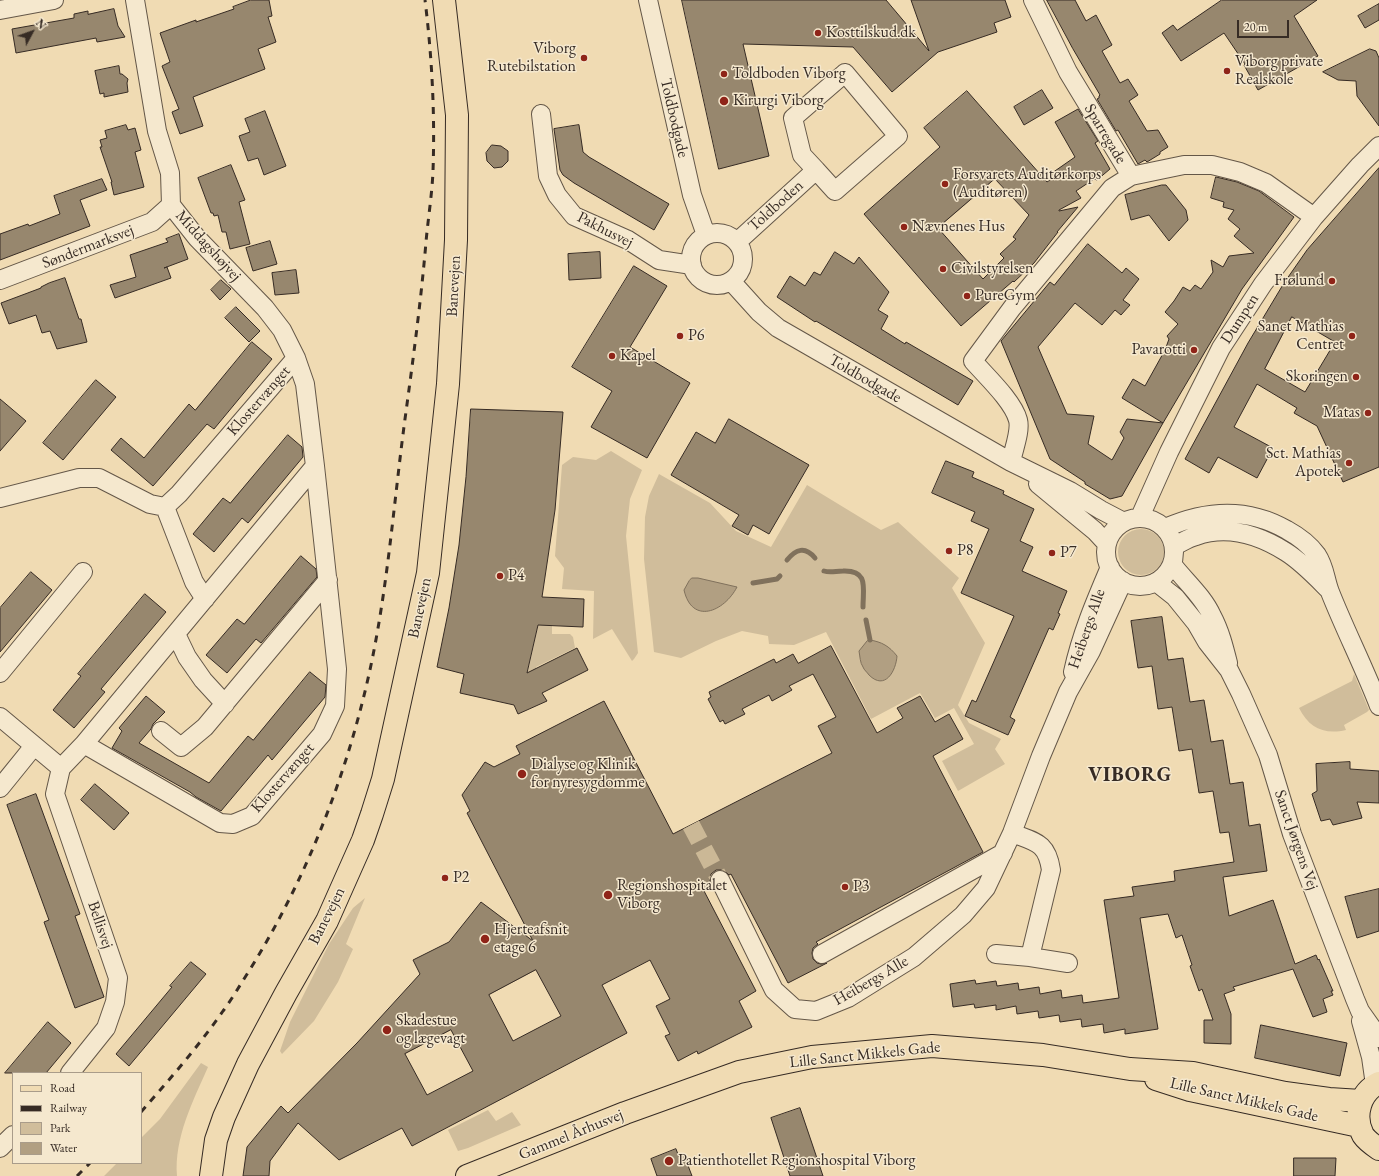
<!DOCTYPE html>
<html>
<head>
<meta charset="utf-8">
<style>
  body { margin:0 }
  #map { position:relative; width:1379px; height:1176px; overflow:hidden; background:#f0dbb3; font-family:"EB Garamond",serif }
  canvas { display:block }
  .legend { position:absolute; left:12px; top:1072px; width:130px; height:92px; box-sizing:border-box; background:#f5e8ce; border:1px solid #a99c8a; margin:0; padding:5px 7px; list-style:none; font-size:12px; color:#362b24 }
  .legend li { display:flex; align-items:center; gap:8px; height:20px }
  .legend b { width:20px; border:1px solid #a99c8a }
  .north { position:absolute; left:12px; top:12px; width:40px; height:40px; -webkit-text-stroke:3px #f5e8ce; paint-order:stroke; rotate:49deg; font-size:11px; font-weight:700; line-height:16px; text-align:center; color:#362b24 }
  .north::after { content:''; display:block; margin:auto; width:14px; height:18px; background:#362b24; clip-path:polygon(50% 0,100% 100%,50% 72%,0 100%) }
  .scale { position:absolute; left:1237px; top:20px; width:52px; height:18px; box-sizing:border-box; border:2px solid #362b24; border-top:0; padding-left:5px; font-size:12px; line-height:14px; white-space:nowrap; color:#362b24; -webkit-text-stroke:3px #f5e8ce; paint-order:stroke }
</style>
</head>
<body>
<div id="map">
<canvas width="1379" height="1176"></canvas>
<ul class="legend">
<li><b style="height:5px;background:#f0dbb3"></b>Road</li>
<li><b style="height:5px;background:#362b24"></b>Railway</li>
<li><b style="height:11px;background:#d0bd9b"></b>Park</li>
<li><b style="height:11px;background:#b19f82"></b>Water</li>
</ul>
<div class="north">N</div>
<div class="scale">20 m</div>
</div>
<script>
const ctx = document.querySelector('canvas').getContext('2d');
ctx.lineJoin = 'round';
function paint(path, color) {
  ctx.fillStyle = color;
  ctx.fill(path, 'evenodd');
}
function strokePath(path, color, width, dash) {
  ctx.strokeStyle = color;
  ctx.lineWidth = width;
  ctx.lineCap = dash ? 'butt' : 'round';
  ctx.setLineDash(dash || []);
  ctx.stroke(path);
}
function label(font, color, halo, rows, align = 'center') {
  ctx.font = font + ' "EB Garamond",serif';
  ctx.lineWidth = 3;
  ctx.setLineDash([]);
  ctx.textBaseline = 'middle';
  ctx.strokeStyle = halo;
  ctx.fillStyle = color;
  for (const [text, x, y, turn = 0] of rows) {
    ctx.save();
    ctx.translate(x, y);
    ctx.rotate((+turn || 0) * Math.PI / 180);
    ctx.textAlign = isNaN(turn) ? turn : align;
    if (halo) ctx.strokeText(text, 0, 0);
    ctx.fillText(text, 0, 0);
    ctx.restore();
  }
}
paint(new Path2D(`
  M611 451 642 470 630 499 626 536 638 653 634 659 632 661 612 629 593 639 594 591 562 589 564 568 555 556 562 465 573 457 596 460Z
  M659 474 710 503 736 531 771 547 807 485 881 530 898 522 959 578 952 588 985 643 958 705 969 723 1001 739 995 749 1005 764 958 791 942 761 974 744 954 708 935 718 920 693 871 719 826 632 794 645 769 644 768 636 742 631 716 641 681 658 654 652 644 559 645 517 649 496Z
  M1118 552a23 23 0 1 1 46 0a23 23 0 1 1-46 0Z
  M544 599 552 600V634H570L573 637 575 648 536 667 541 685 509 704 512 686 524 689Z
  M1354 674 1369 710 1367 712 1344 725 1346 730C1324 735 1309 728 1299 708L1352 681Z
  M365 898 346 944 353 949 338 982 314 1021 282 1054 280 1051 290 1022 329 944 353 908Z
  M201 1063 208 1067C193 1101 174 1138 177 1176H104L117 1163H141V1138L160 1119Z
  M488 1110 496 1121 512 1112 521 1125 468 1148 458 1151 448 1130Z`), '#d0bd9b');
const water = new Path2D(`
  M692 578H698L737 587C724 612 692 625 684 590L689 581Z
  M870 640C882 642 889 646 897 656 896 671 885 691 869 675 867 672 864 670 863 667 860 663 860 656 859 651L867 641Z`);
paint(water, '#b19f82');
strokePath(water, '#80715c', 1);
strokePath(new Path2D(`
  M787 560C796 549 805 546 815 558
  M824 571C830 573 836 571 843 571 869 570 863 588 863 607
  M753 583 777 579 780 576
  M866 620 870 640`), '#80715c', 5);
const building = new Path2D(`
  M251 0H269L272 16 268 17 276 42 258 49 265 69 193 97 203 126 180 134 172 112 179 109 162 66 170 62 160 33 196 20V22L234 9 233 7Z
  M682 0H886L929 51 911 0H1005L1011 17 994 23 997 32 938 52 892 92 853 47 743 44 769 156 719 169Z
  M1047 0H1075L1086 21 1096 15 1112 45 1102 51 1120 83 1128 79 1138 95 1129 101 1147 131 1158 130 1168 147 1160 152V154L1147 162 1145 160 1138 164 1118 130 1116 131 1097 99 1099 98V96L1100 95 1073 49Z
  M1222 0H1317L1294 16 1318 56 1258 90 1244 65 1245 64 1224 33 1181 61 1162 33 1173 25 1177 30Z
  M1379 4V20L1365 28 1358 16Z
  M114 9 118 26 125 37 97 42 96 38 16 53 12 29 74 18V14L88 11V14Z
  M1370 49 1376 51 1379 58V126L1357 96 1356 81 1338 80 1323 72Z
  M119 66 120 74H122L128 79 127 83 128 92 104 97V93L100 94 95 71Z
  M1042 90 1053 108 1024 125 1014 107Z
  M967 91 1047 182 1054 177 1052 173 1075 157 1055 122 1078 109 1098 141 1095 143 1110 169 1097 180 1094 179 1076 191 1081 198 1059 210V211L1078 207 1057 232H1058L1034 263 1014 282 1013 281 961 326 864 214 940 147 924 128ZM995 179 1029 215 1013 237 1016 239 1000 254 1004 258 983 279 938 228Z
  M265 111 286 166 264 175 258 158 248 161 239 136 250 132 245 119Z
  M126 125 128 130 135 128 141 150 135 152 144 187 114 195 111 182H112L100 147H102L100 140 107 138 105 131Z
  M579 125 583 152 589 157 669 204 654 230 574 183 563 175 560 170 554 129Z
  M492 145 501 146 508 151V161L502 167 494 168 487 161 486 153Z
  M231 165 245 200 239 202 250 244 230 249 226 232H222L218 215 214 216 213 213H211L198 178Z
  M1379 168V467L1343 482 1317 426 1294 413 1297 408 1257 384 1234 427 1273 448 1257 478 1218 457 1209 473 1185 459 1248 343 1284 283 1307 250ZM1292 317 1335 342 1305 392 1265 369Z
  M1216 177 1237 182 1259 191 1294 217 1242 289 1163 423 1122 398 1133 379 1145 386 1165 350 1169 339 1167 336 1178 324 1165 312 1174 301 1183 287 1190 291 1195 285 1201 289 1213 272 1211 260 1223 267 1229 256 1254 253 1234 236 1240 229 1228 219 1234 210 1223 207 1224 202 1211 198Z
  M102 179 107 190 80 200 90 226 0 260V234L28 224 29 226 60 214 54 196Z
  M1162 185H1166L1186 210 1188 220 1169 241 1149 215 1131 220 1125 195Z
  M179 234 188 259 164 268 167 267 171 278 115 298 110 285 136 277 130 255 168 242 166 239Z
  M270 241 277 264 253 271 246 248Z
  M1088 244 1122 273 1126 268 1139 279 1123 300 1130 305 1121 315 1115 310 1102 325 1075 303 1038 347 1067 414 1094 416 1088 444 1112 460 1124 438 1120 432 1127 419 1163 423 1122 496 1110 499 1085 484V482L1050 459 1001 341 1050 282 1054 285Z
  M600 252 601 278 569 280 568 254Z
  M835 252 854 264 859 257 889 292 878 310 888 316 881 329 905 344 906 342 973 381 958 405 816 321 815 322 777 297 790 276 805 286 814 272 820 275Z
  M634 266 667 286 630 347 690 383 647 458 591 427 612 391 572 367Z
  M296 270 299 293 275 295 272 273Z
  M65 278 79 319H81L87 342 57 349 50 331 42 333 36 315 9 324 1 303 41 288V287L49 283Z
  M221 280 231 289 220 300 211 290Z
  M236 307 260 331 249 342 225 318Z
  M252 342 272 359 214 429 207 424 153 486 111 450 121 438 144 458 189 404 195 410Z
  M96 380 116 397 63 460 43 443Z
  M0 399 26 421 0 451Z
  M471 409 563 412 555 510 542 597 584 599 583 627 538 625 527 673 577 648 588 670 542 693 547 701 518 714 514 705 460 693 464 674 437 667 449 608 459 545 466 477Z
  M729 419 809 465 769 534 753 525 748 535 732 526 739 515 671 475 696 432 715 443Z
  M288 435 302 447 303 457 248 523 242 518 214 552 193 534 223 498 230 503Z
  M946 461 974 472 972 477 1004 491 1003 494 1034 509 1020 541 1033 547 1022 571 1067 591 1058 613 1060 614 1053 630 1049 628 1010 717 1015 720 1008 735 965 716 972 700 976 702 1014 616 961 593 989 529 971 521 975 512 932 493Z
  M301 556 316 569 317 577 261 643 256 639 227 673 206 655 237 619 244 624Z
  M31 572 52 590 0 652V608Z
  M145 594 166 612 101 689 105 692 74 728 53 710 81 676 78 674Z
  M1162 617 1168 660 1183 658 1190 702 1204 700 1211 742 1223 740 1230 784 1243 782 1249 826 1260 824 1267 871 1223 877 1229 916 1273 900 1295 964 1316 955 1318 960 1319 959 1333 991H1331L1333 995 1323 999 1327 1012 1313 1017 1293 969 1233 987 1235 990 1224 994 1231 1014V1044L1204 1043V1020H1213L1202 989 1199 991 1190 966 1192 965 1182 935 1176 938 1168 914 1140 918 1158 1029 1125 1034V1029L1104 1033 1103 1024 1082 1027 1081 1019 1060 1022 1059 1015 1039 1018 1038 1011 1017 1014 1016 1006 996 1010V1005L975 1008 974 1004 953 1007 950 984 975 980 976 984 996 981 997 986 1018 983 1019 990 1039 987 1040 994 1061 990 1062 998 1082 995 1083 1003 1119 998 1104 900 1134 896 1132 887 1175 881 1174 871 1234 862 1229 832 1220 833 1213 791 1199 793 1192 749 1179 751 1172 707 1158 709 1152 666 1138 668 1131 621Z
  M831 646 877 733 903 718 897 708 920 696 935 722 949 714 963 739 933 756 983 852 816 942 818 944 813 948 812 953 813 959 817 963 821 964 827 963 788 983 731 874 729 875 726 872 721 870H716L711 874 710 880 711 885 703 889 756 991 739 1001 752 1027 698 1054 697 1051 678 1061 665 1036 670 1034 656 1006 670 999 650 960 602 985 627 1033 412 1146 402 1128 339 1160 298 1123 270 1161 269 1176H243L247 1147 281 1106 288 1113 357 1043 420 974 413 960 449 942 481 902 533 941 467 813 470 811 462 795 485 762 494 767 520 754 516 746 604 701 673 834 832 753 818 726 836 717 813 674 789 686 792 690 772 701 769 695 742 709 745 714 725 724 723 720 720 722 708 699 711 697 709 692 774 659 776 663 793 654 798 663ZM536 970 561 1016 513 1041 489 995ZM451 1030 473 1071 427 1095 405 1054Z
  M310 672 326 685 325 697 272 760 268 755 221 811 196 797 190 792 112 748 122 731 119 728 146 696 165 712 153 724 151 729 139 743 209 783 248 736 253 740Z
  M1350 762V769L1379 771V803L1357 802 1362 818 1333 825 1330 819 1321 821 1312 794 1317 791 1316 764Z
  M95 784 129 813 114 830 81 800Z
  M36 794 80 914 75 916 104 997 75 1008 44 922 49 920 7 805Z
  M1379 889V931L1357 938 1345 897Z
  M191 962 206 974 129 1066 116 1054 172 987 170 986Z
  M48 1022 71 1043 46 1073H5Z
  M1261 1025 1347 1043 1340 1076 1255 1058Z
  M800 1108 823 1176H790L771 1118Z
  M676 1149 679 1157 684 1155 692 1176H657L651 1159Z
  M1294 1158H1336L1335 1176H1294Z`);
paint(building, '#97876e');
strokePath(building, '#362b24', 1);
strokePath(new Path2D(`
  M691 825 720 880`), '#cbb896', 18, [18, 9]);
const minor = new Path2D(`
  M648 0 692 195 706 235
  M1033 0 1068 72 1131 176 1184 165H1212L1240 172 1266 183 1314 217
  M0 10 54 0
  M541 114 548 176 557 195 574 216 628 240 659 260 692 265
  M691 259a26 26 0 1 1 52 0a26 26 0 1 1-52 0Z
  M737 242 816 170 835 191 898 136 845 73 793 118 802 155 816 170
  M0 280 152 222 171 205
  M731 281 759 312 778 328 1011 462 1070 491 1101 510 1124 522
  M1011 462C1013 451 1021 431 1018 420 1013 401 986 376 973 361L1012 308 1112 188 1131 176
  M1038 484 1095 531 1107 544
  M0 498 79 478H99L150 504 165 507 179 494 296 358
  M165 507 194 582 205 599
  M1140 517 1169 452 1221 348 1263 284 1314 217 1360 165 1379 146
  M1106 552a34 34 0 1 1 68 0a34 34 0 1 1-68 0Z
  M1165 528C1206 510 1247 507 1287 530 1298 536 1309 544 1317 555 1325 567 1325 579 1330 592 1345 630 1364 667 1379 706
  M1174 546C1181 543 1188 538 1196 536 1227 525 1259 535 1286 552 1302 562 1316 577 1329 590
  M1172 564C1185 581 1203 596 1212 616 1220 631 1224 647 1228 663
  M1156 582 1175 597 1196 623 1207 642 1229 670 1241 694 1268 755 1292 834 1355 999 1360 1011 1379 1038
  M176 634 187 657 203 680 225 704
  M1073 672C1081 635 1095 602 1110 567
  M0 673 83 572
  M0 717 61 768
  M161 731 181 747 205 727 328 580
  M84 744 220 823 233 824 252 816 322 734 335 706 337 669 315 466
  M61 768 84 744 315 466 305 384 296 358 282 330 265 308 197 238 171 205 170 173 157 131 135 0
  M61 768 55 794 118 978 115 1002 106 1028 70 1073
  M0 788 34 746
  M1012 833C1035 842 1047 842 1051 870L1030 957
  M720 880 774 990 795 1009 816 1011 848 998 914 957 963 915 986 888 1012 833 1041 756 1068 692 1091 651 1123 581
  M822 954 1003 853
  M996 954 1030 957 1068 963
  M1361 1021 1371 1057 1375 1085
  M0 1148 13 1135`);
const major = new Path2D(`
  M1156 1079 1190 1090 1359 1126
  M1379 1083C1360 1092 1353 1116 1363 1135 1367 1141 1373 1145 1379 1149
  M211 1176 216 1140 224 1117 248 1064 286 993 327 921 363 840 372 814 383 779 428 573 448 384 456 240 457 115 444 0
  M467 1176 625 1113 739 1072 812 1057 932 1046 1043 1055 1130 1069 1193 1073 1285 1093 1329 1099 1361 1101`);
strokePath(minor, '#645748', 20);
strokePath(major, '#362b24', 24);
strokePath(minor, '#f5e8ce', 18);
strokePath(major, '#f0dbb3', 22);
strokePath(new Path2D(`
  M141 1112C169 1080 198 1047 223 1011 232 999 240 985 249 971 307 878 348 773 371 665 388 584 394 501 405 419 413 360 421 301 426 242 428 219 432 195 433 171 435 114 432 57 425 0
  M77 1176 90 1163`), '#362b24', 3, [7, 7]);
for (const [x, y, r, color] of [
  [818,33,4,"#8f2418"],
  [584,58,4,"#8f2418"],
  [1227,71,4,"#8f2418"],
  [724,74,4,"#8f2418"],
  [724,101,5,"#8f2418"],
  [945,184,4,"#8f2418"],
  [904,227,4,"#8f2418"],
  [943,269,4,"#8f2418"],
  [1332,281,4,"#8f2418"],
  [967,296,4,"#8f2418"],
  [680,336,4,"#8f2418"],
  [1352,336,4,"#8f2418"],
  [1194,350,4,"#8f2418"],
  [612,356,4,"#8f2418"],
  [1356,377,4,"#8f2418"],
  [1368,413,4,"#8f2418"],
  [1349,463,4,"#8f2418"],
  [949,551,4,"#8f2418"],
  [1052,553,4,"#8f2418"],
  [500,576,4,"#8f2418"],
  [522,774,5,"#8f2418"],
  [445,878,4,"#8f2418"],
  [845,887,4,"#8f2418"],
  [608,895,5,"#8f2418"],
  [485,939,5,"#8f2418"],
  [387,1030,5,"#8f2418"],
  [669,1161,5,"#8f2418"]
]) {
  const dot = new Path2D();
  dot.arc(x, y, r, 0, 2 * Math.PI);
  ctx.fillStyle = color;
  ctx.fill(dot);
  strokePath(dot, '#f5e8ce', 1.5);
}
label('16px', '#362b24', '#f5e8ce', [
  ["Kosttilskud.dk",826,33],
  ["Viborg",576,49,"right"],
  ["Rutebilstation",576,67,"right"],
  ["Viborg private",1235,62],
  ["Realskole",1235,80],
  ["Toldboden Viborg",732,74],
  ["Kirurgi Viborg",733,101],
  ["Forsvarets Auditørkorps",953,175],
  ["(Auditøren)",953,193],
  ["Nævnenes Hus",912,227],
  ["Civilstyrelsen",951,269],
  ["Frølund",1324,281,"right"],
  ["PureGym",975,296],
  ["Sanct Mathias",1344,327,"right"],
  ["Centret",1344,345,"right"],
  ["P6",688,336],
  ["Pavarotti",1186,350,"right"],
  ["Kapel",620,356],
  ["Skoringen",1348,377,"right"],
  ["Matas",1360,413,"right"],
  ["Sct. Mathias",1341,454,"right"],
  ["Apotek",1341,472,"right"],
  ["P8",957,551],
  ["P7",1060,553],
  ["P4",508,576],
  ["Dialyse og Klinik",531,765],
  ["for nyresygdomme",531,783],
  ["P2",453,878],
  ["Regionshospitalet",617,886],
  ["Viborg",617,904],
  ["P3",853,887],
  ["Hjerteafsnit",494,930],
  ["etage 6",494,948],
  ["Skadestue",396,1021],
  ["og lægevagt",396,1039],
  ["Patienthotellet Regionshospital Viborg",678,1161]
], 'left');
label('16px', '#362b24', '#f5e8ce', [
  ["Toldbodgade",674,118,77],
  ["Sparregade",1105,134,59],
  ["Toldboden",776,206,-42],
  ["Pakhusvej",605,230,27],
  ["Middagshøjvej",208,246,48],
  ["Søndermarksvej",88,247,-21],
  ["Banevejen",454,286,-87],
  ["Dumpen",1240,319,-57],
  ["Toldbodgade",865,379,30],
  ["Klostervænget",259,401,-49],
  ["Banevejen",420,608,-78],
  ["Heibergs Alle",1087,629,-71],
  ["Klostervænget",283,778,-49],
  ["Sanct Jørgens Vej",1296,840,71],
  ["Banevejen",327,916,-63],
  ["Bellisvej",100,925,71],
  ["Heibergs Alle",871,981,-30],
  ["Lille Sanct Mikkels Gade",865,1055,-6],
  ["Lille Sanct Mikkels Gade",1244,1100,13],
  ["Gammel Århusvej",571,1135,-22]
]);
ctx.letterSpacing = '1px';
label('bold 20px', '#362b24', '#f5e8ce', [
  ["VIBORG",1130,776]
]);
ctx.letterSpacing = '0px';
</script>
</body>
</html>
